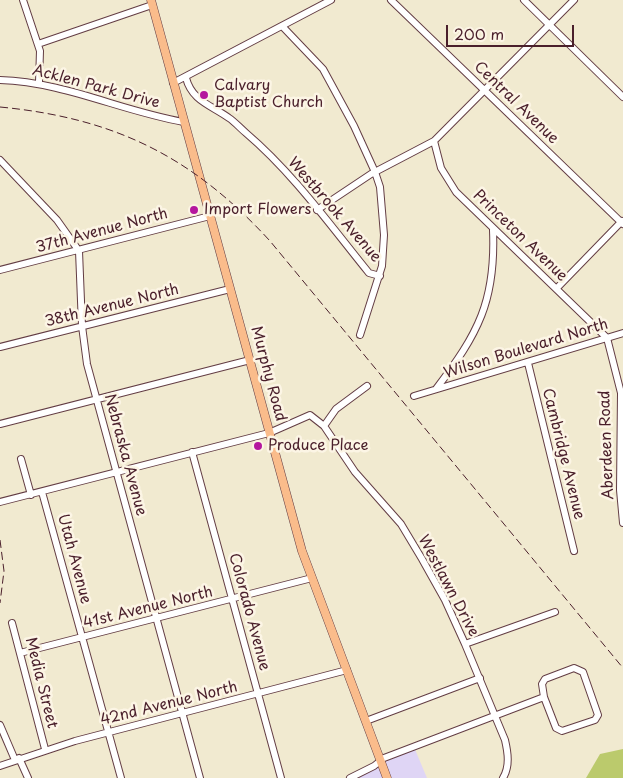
<!DOCTYPE html>
<html>
<head>
<meta charset="utf-8">
<style>
  body { margin:0 }
  #map { position:relative; width:623px; height:778px; overflow:hidden; background:#f1ead0; font-family:"Playpen Sans",sans-serif }
  canvas { display:block }
  .scale { position:absolute; left:446px; top:25px; width:128px; height:22px; box-sizing:border-box; border:2px solid #4a1f2b; border-top:0; padding-left:6px; font-size:15px; line-height:18px; white-space:nowrap; color:#4a1f2b; -webkit-text-stroke:4px #fcf5e5; paint-order:stroke }
</style>
</head>
<body>
<div id="map">
<canvas width="623" height="778"></canvas>
<div class="scale">200 m</div>
</div>
<script>
const ctx = document.querySelector('canvas').getContext('2d');
ctx.lineJoin = 'round';
function paint(path, color) {
  ctx.fillStyle = color;
  ctx.fill(path, 'evenodd');
}
function strokePath(path, color, width, dash) {
  ctx.strokeStyle = color;
  ctx.lineWidth = width;
  ctx.lineCap = dash ? 'butt' : 'round';
  ctx.setLineDash(dash || []);
  ctx.stroke(path);
}
function label(font, color, halo, rows, align = 'center') {
  ctx.font = font + ' "Playpen Sans",sans-serif';
  ctx.lineWidth = 5;
  ctx.setLineDash([]);
  ctx.textBaseline = 'middle';
  ctx.strokeStyle = halo;
  ctx.fillStyle = color;
  for (const [text, x, y, turn = 0] of rows) {
    ctx.save();
    ctx.translate(x, y);
    ctx.rotate((+turn || 0) * Math.PI / 180);
    ctx.textAlign = isNaN(turn) ? turn : align;
    if (halo) ctx.strokeText(text, 0, 0);
    ctx.fillText(text, 0, 0);
    ctx.restore();
  }
}
paint(new Path2D(`
  M414 747 427 778H350Z`), '#dfd5f5');
paint(new Path2D(`
  M623 749V778H586L600 754Z`), '#bbca6c');
const minor = new Path2D(`
  M23 0 40 51 39 82
  M391 0 623 224
  M524 0 623 97
  M282 26 323 69 354 126 375 172 380 187 384 235 382 266 360 335
  M38 44 152 5
  M186 78C192 101 211 105 229 118 235 122 240 128 246 133 293 173 330 225 369 273L380 276
  M0 80C64 82 121 111 184 122
  M173 83 331 0
  M434 141 441 168 456 192 607 338 621 393 620 490 623 523
  M0 160 57 220 79 251 82 326 87 364 200 778
  M317 210 371 174 434 141 574 0
  M0 270 210 216
  M557 288 622 221
  M0 347 230 289
  M528 363 574 551
  M436 389C478 334 496 301 493 230
  M414 396 623 333
  M0 424 250 360
  M324 426 336 409 367 386
  M192 452 281 778
  M21 459 31 495
  M42 492 121 778
  M0 502 269 433 310 415 324 426 355 472 401 524 422 559 445 600 465 644 505 740C508 753 510 766 503 778
  M12 623 45 749
  M465 644 555 612
  M20 653 312 578
  M366 721 480 678
  M0 725 15 760
  M19 758 28 778
  M0 766 75 741 347 670
  M350 778 374 766 384 758 544 697 542 684 545 679 574 668 583 672 598 715 595 720 562 731 556 728 544 697`);
const major = new Path2D(`
  M151 0 302 551 387 778`);
strokePath(minor, '#633d44', 8);
strokePath(major, '#633d44', 9);
strokePath(minor, '#fff', 6);
strokePath(major, '#fabc8b', 8);
strokePath(new Path2D(`
  M0 107C114 118 192 156 270 241L623 668
  M0 540 4 571 0 603`), '#4a1f2b', 1, [8, 4]);
for (const [x, y, r, color] of [
  [204,95,5,"#b5179e"],
  [194,210,5,"#b5179e"],
  [258,446,5,"#b5179e"]
]) {
  const dot = new Path2D();
  dot.arc(x, y, r, 0, 2 * Math.PI);
  ctx.fillStyle = color;
  ctx.fill(dot);
  strokePath(dot, '#fcf5e5', 2);
}
label('15px', '#4a1f2b', '#fcf5e5', [
  ["Calvary",214,86],
  ["Baptist Church",214,103],
  ["Import Flowers",204,210],
  ["Produce Place",268,446]
], 'left');
label('15px', '#4a1f2b', '#fcf5e5', [
  ["Acklen Park Drive",96,87,15],
  ["Central Avenue",516,103,44],
  ["Westbrook Avenue",334,210,49],
  ["37th Avenue North",102,231,-15],
  ["Princeton Avenue",520,236,44],
  ["38th Avenue North",112,306,-14],
  ["Wilson Boulevard North",526,349,-17],
  ["Murphy Road",268,374,75],
  ["Aberdeen Road",607,445,-92],
  ["Cambridge Avenue",563,454,76],
  ["Nebraska Avenue",125,455,75],
  ["Utah Avenue",74,559,75],
  ["Westlawn Drive",448,586,62],
  ["41st Avenue North",148,608,-14],
  ["Colorado Avenue",249,612,75],
  ["Media Street",41,683,76],
  ["42nd Avenue North",169,704,-14]
]);
</script>
</body>
</html>
